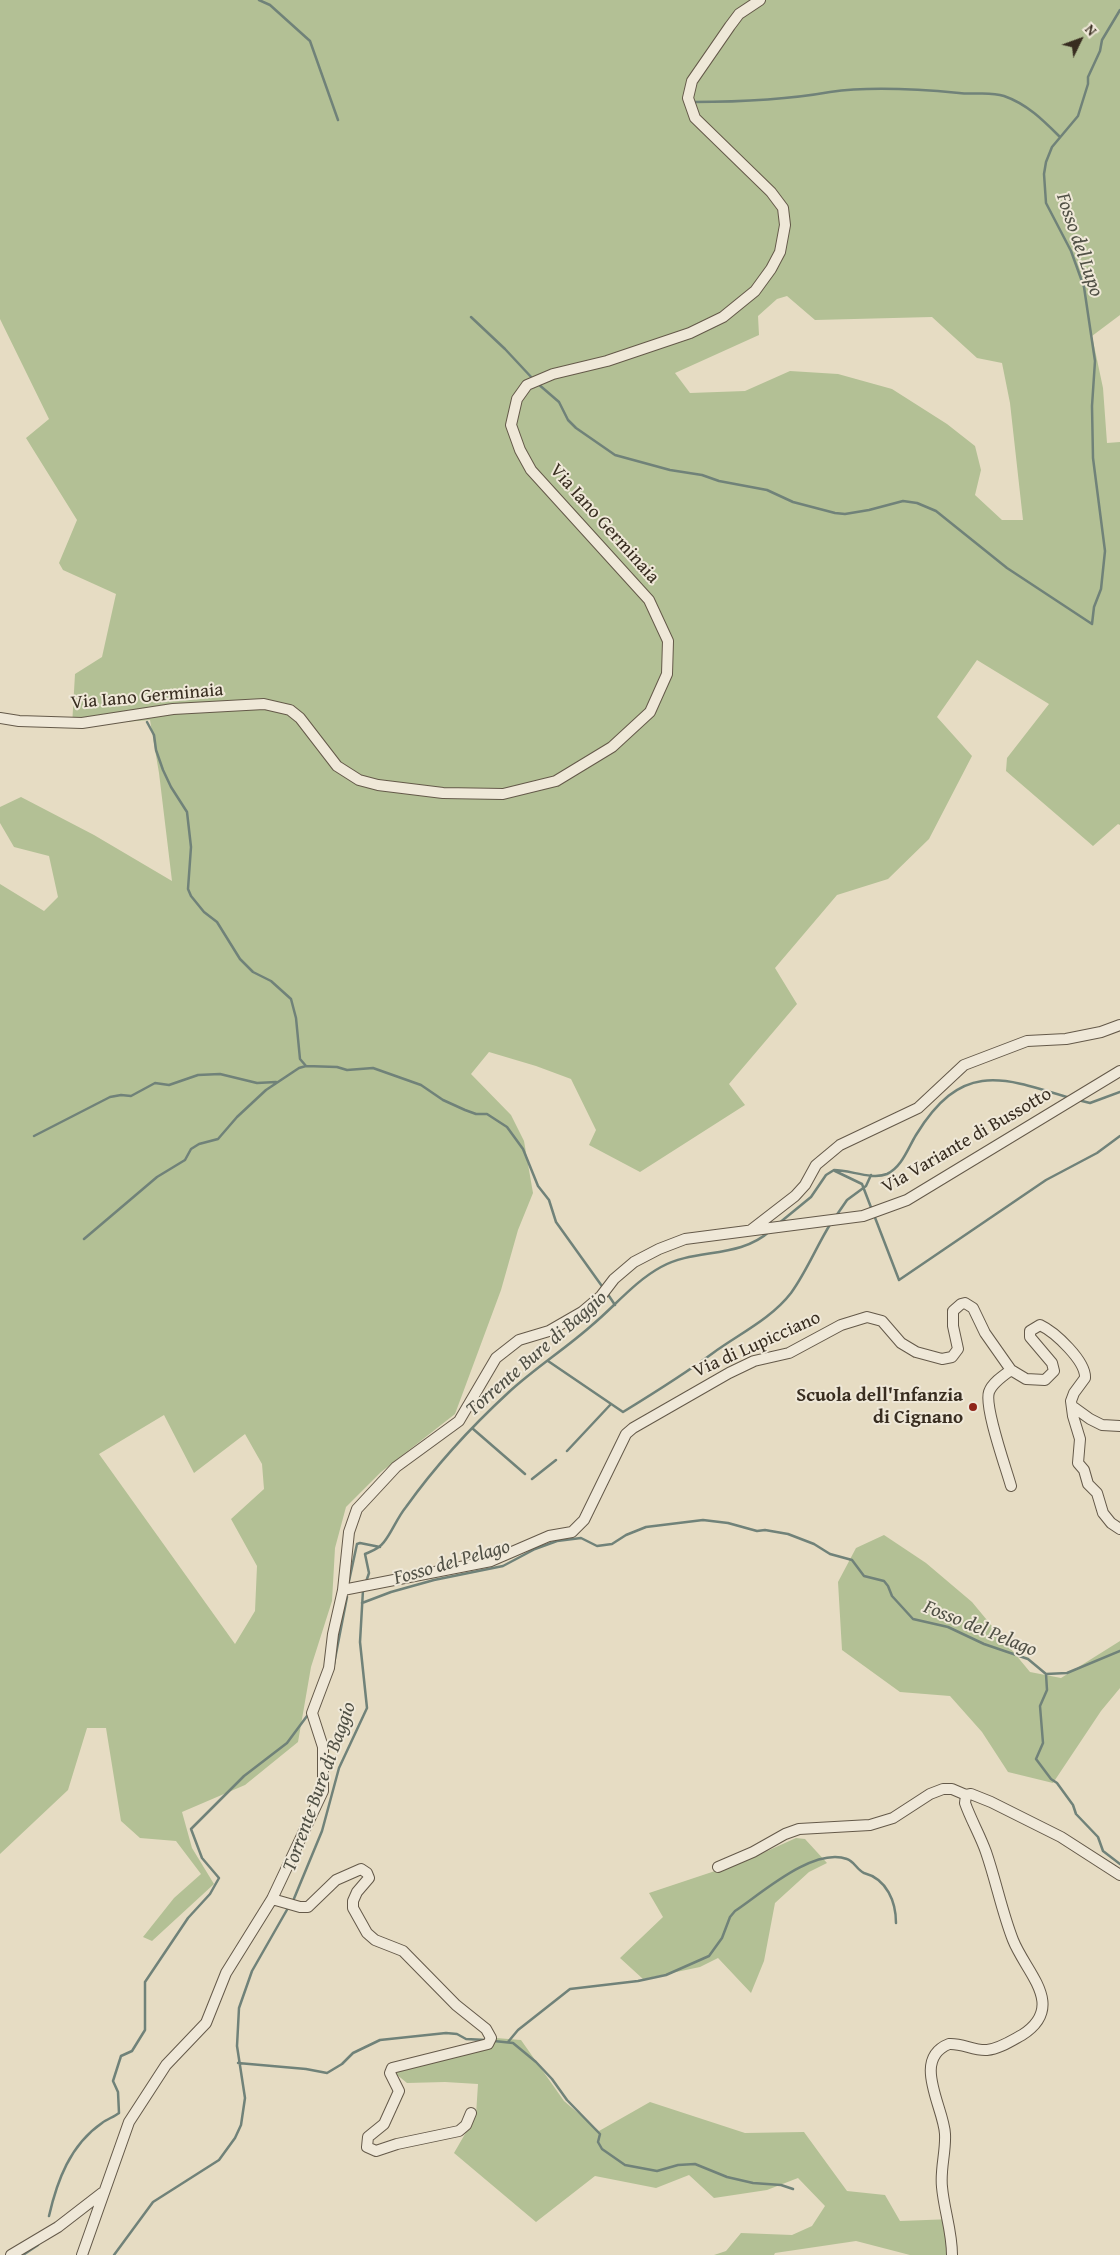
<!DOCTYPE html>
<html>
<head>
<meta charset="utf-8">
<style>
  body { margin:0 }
  #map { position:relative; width:1120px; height:2255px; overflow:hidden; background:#e6dcc3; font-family:"Gentium Book Plus",serif }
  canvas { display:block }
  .north { position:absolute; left:1055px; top:15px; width:50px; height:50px; -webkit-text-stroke:4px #efe8d8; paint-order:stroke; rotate:48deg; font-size:14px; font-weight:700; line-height:20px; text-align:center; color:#382d20 }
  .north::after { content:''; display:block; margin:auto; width:18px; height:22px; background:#382d20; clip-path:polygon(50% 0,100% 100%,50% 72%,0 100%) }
</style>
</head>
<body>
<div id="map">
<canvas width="1120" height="2255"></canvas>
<div class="north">N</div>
</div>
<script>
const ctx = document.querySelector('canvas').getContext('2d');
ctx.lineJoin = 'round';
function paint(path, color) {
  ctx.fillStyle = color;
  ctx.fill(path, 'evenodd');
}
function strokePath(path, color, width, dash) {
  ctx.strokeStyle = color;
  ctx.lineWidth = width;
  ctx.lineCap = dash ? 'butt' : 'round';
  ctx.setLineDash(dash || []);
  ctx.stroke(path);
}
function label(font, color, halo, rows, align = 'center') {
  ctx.font = font + ' "Gentium Book Plus",serif';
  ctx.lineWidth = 4;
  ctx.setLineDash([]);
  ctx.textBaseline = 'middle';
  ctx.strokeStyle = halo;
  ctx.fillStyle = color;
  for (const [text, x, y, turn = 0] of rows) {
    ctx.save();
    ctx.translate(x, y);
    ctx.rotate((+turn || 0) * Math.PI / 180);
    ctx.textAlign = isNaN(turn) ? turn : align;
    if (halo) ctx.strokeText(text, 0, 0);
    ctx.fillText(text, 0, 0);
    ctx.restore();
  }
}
paint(new Path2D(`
  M0 0H1120V315L1092 336 1103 388 1107 443 1120 442V825L1118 824 1093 846 1006 771 1007 758 1049 704 977 660 937 717 972 756 929 839 888 879 837 895 775 968 797 1004 729 1084 745 1105 640 1172 589 1145 596 1130 571 1079 536 1066 489 1052 471 1074 511 1115 524 1141 533 1193 518 1230 501 1290 455 1414 381 1472 346 1507 335 1548 332 1601 311 1667 298 1742 245 1785 182 1812 192 1848 214 1884 152 1941 143 1937 174 1898 201 1874 176 1841 140 1838 121 1821 106 1728H87L68 1790 0 1854V884L44 911 58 897 49 856 14 847 0 823V807L21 797 94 835 172 881 159 773 150 720 72 726 75 674 102 657 116 594 63 570 59 563 77 520 26 438 49 419 0 319ZM787 296 815 320 932 317 977 358 1002 363 1010 403 1023 520H1002L975 495 981 470 975 446 947 424 892 389 838 374 790 371 745 391 690 393 675 373 759 335 758 316 777 299ZM164 1415 194 1473 245 1434 262 1464 264 1489 231 1519 257 1566 255 1611 235 1644 99 1454Z
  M884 1535 926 1563 972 1602 1030 1672 1061 1678 1120 1641V1688L1101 1711 1053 1783 1008 1772 982 1732 950 1696 900 1692 842 1650 838 1582 856 1548Z
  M796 1838 805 1839 827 1863 809 1872 775 1903 764 1961 751 1993 718 1958 700 1967 643 1979 620 1958 663 1917 649 1893 745 1861Z
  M496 2038 521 2040 564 2101 599 2131 650 2102 745 2133 804 2132 847 2191 885 2195 900 2221 953 2219 956 2255H910L856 2241 775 2253 774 2255H714L726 2251 741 2233 792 2235 812 2226 825 2206 798 2178 767 2190 714 2198 689 2175 656 2188 595 2176 536 2222 454 2153 476 2115 478 2084 445 2082 407 2083 396 2074 402 2065 442 2050Z`), '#b3c095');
strokePath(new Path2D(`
  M259 0 270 5 310 41 338 120
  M693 102C739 102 785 100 830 92 871 86 917 89 959 93 974 95 990 91 1004 96 1027 104 1043 120 1059 136
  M471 317 505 349 533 379
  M537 383 559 402 568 420 576 428 615 455 670 470 702 475 719 481 767 490 793 502 835 513 845 514 869 510 903 501 917 503 936 511 1007 568 1092 624 1094 607 1101 589 1105 551 1093 458 1092 406 1095 361 1084 287 1071 251 1046 203 1044 174 1046 162 1052 147 1078 116 1088 84V77L1100 51 1102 40 1120 10
  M147 722 154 735 156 750 163 770 171 787 187 812 191 847 188 889 191 896 204 912 217 922 240 959 253 972 271 981 291 999 296 1018 300 1059 306 1066
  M1078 1100 1090 1103 1120 1092
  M34 1136 110 1097 121 1095 131 1096 155 1083 169 1085 198 1075 220 1074 257 1083 276 1082
  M835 1171 862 1184 872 1210
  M874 1215 899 1280 1046 1180 1097 1153 1120 1136
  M836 1216 847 1200 866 1186 871 1175
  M778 1224 811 1197 826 1175 834 1170C850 1170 872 1180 887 1174 902 1167 908 1148 916 1135 961 1062 1000 1076 1070 1098
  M84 1239 157 1177 185 1160 191 1149 199 1144 218 1139 237 1117 266 1090 299 1068 306 1066 337 1067 347 1070 373 1068 421 1085 443 1100 465 1110 476 1114H487L507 1127 523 1149 538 1186 549 1200 556 1222 604 1289
  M607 1293 615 1305
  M548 1361 623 1412C654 1393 683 1375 713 1353 739 1334 771 1319 791 1293 807 1271 817 1245 831 1223
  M472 1428 525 1474
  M567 1451 611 1404
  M532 1479 556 1460
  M349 1581 357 1544 360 1543 380 1547
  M366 1582 369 1573 365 1554C372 1551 379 1549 384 1542 392 1532 397 1518 406 1507 436 1465 471 1427 509 1392 535 1368 565 1349 591 1326 614 1307 635 1281 661 1267 695 1248 739 1259 770 1231
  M362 1603 391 1592 434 1580 503 1566 535 1549 557 1541 581 1538 597 1546 612 1544 626 1535 646 1527 703 1520 728 1523 757 1531 765 1530 788 1534 814 1544 830 1554 852 1560 864 1576 884 1581 888 1586 892 1596 913 1619 948 1627 984 1644 1028 1659 1046 1674 1067 1673 1120 1651
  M333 1669 347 1597
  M1046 1674 1047 1690 1040 1706 1043 1743 1036 1759 1051 1779 1057 1783 1073 1805 1076 1814 1098 1837 1103 1851 1120 1864
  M293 1901 322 1831 339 1768 367 1708 360 1642 363 1590
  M494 2041 513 2043 536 2062 552 2079 567 2100 600 2134 598 2142 602 2149 625 2165 657 2171 678 2165 695 2164 727 2177 753 2183 781 2185 793 2189
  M508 2042 518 2030 570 1989 638 1981 666 1975 709 1956 722 1938 730 1917 735 1911C762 1893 813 1847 847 1859 854 1861 857 1870 864 1873 887 1879 896 1902 896 1923
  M238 2063 306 2069 327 2073 342 2064 353 2053 380 2040 446 2033 457 2034 466 2039 486 2040
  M49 2216C57 2181 70 2145 102 2123 107 2119 114 2117 119 2113L118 2092 113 2081 121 2056 132 2051 145 2030V1982L188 1918 210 1894 219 1878 202 1858 191 1829 244 1776 287 1743 307 1716
  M23 2255 38 2245
  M114 2255 153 2202 219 2160 235 2138 241 2125 245 2098 237 2046 239 2008 252 1971 288 1908`), '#708279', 2.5);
const minor = new Path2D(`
  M0 718 19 721 82 723 173 709 264 704 290 710 300 718 337 766 359 780 378 785 443 793 503 794 556 781 612 747 650 712 667 674 668 641 649 600 531 470 520 450 511 425 517 399 527 385 553 374 607 361 690 333 723 317 755 291 771 269 780 252 785 225 783 208 771 192 695 118 688 98 692 81 730 26 739 14 760 0
  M751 1230 795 1196 805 1185 816 1165 840 1145 918 1108 964 1065 1027 1041 1066 1039 1101 1032 1120 1025
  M1011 1370C1004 1375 992 1383 989 1392 984 1407 1006 1468 1011 1486
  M1072 1406 1090 1419 1102 1425 1120 1426
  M343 1590 491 1561 549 1536 572 1532 584 1520 626 1434 633 1428 729 1373 754 1361 789 1353 841 1325 867 1317 882 1321 901 1343 916 1352 942 1359 952 1357 958 1349 953 1326V1311L961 1304 965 1303 973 1308 985 1333 1011 1370 1026 1379 1045 1380 1054 1371 1052 1363 1030 1337V1331L1040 1325C1055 1332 1086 1361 1085 1378L1074 1393 1071 1401 1073 1416 1080 1439 1078 1463 1084 1470 1088 1484 1097 1493 1103 1513 1111 1523 1120 1529
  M718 1867 753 1852 785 1834 799 1829 870 1825 893 1818 930 1794 943 1789H952L966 1795
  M272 1899 300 1907H308L336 1880 361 1869 367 1873 369 1878 357 1892 353 1901V1908L367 1933 375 1940 403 1951 456 2005 486 2029 491 2038 488 2044 392 2068 390 2073 399 2091 384 2124 368 2137 367 2147 376 2151 397 2144 459 2131 466 2125 471 2113
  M11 2255 58 2227 102 2193
  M82 2255 129 2122 166 2065 206 2023 226 1973 272 1899 323 1791V1747L312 1713 329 1668 333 1634 343 1590 349 1532 357 1509 396 1467 459 1421 496 1358 519 1340 549 1331 582 1312 601 1296 614 1279 634 1262 659 1249 685 1239 863 1216 907 1200 1120 1071
  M952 2255C952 2231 944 2210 942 2187 940 2169 946 2152 945 2134 944 2108 911 2059 949 2044 962 2043 974 2051 987 2050 999 2049 1011 2041 1022 2035 1067 2006 1026 1973 1013 1940 1002 1912 996 1881 986 1852 980 1835 971 1820 965 1803L966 1795 971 1794 991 1802 1061 1837 1120 1875`);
strokePath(minor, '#645949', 12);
strokePath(minor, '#efe8d8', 10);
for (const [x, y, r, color] of [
  [973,1407,5,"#8f2418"]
]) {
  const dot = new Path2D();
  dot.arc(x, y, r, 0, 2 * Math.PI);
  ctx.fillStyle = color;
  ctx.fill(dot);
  strokePath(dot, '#efe8d8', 2);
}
label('19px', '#382d20', '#efe8d8', [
  ["Via Iano Germinaia",604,524,48],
  ["Via Iano Germinaia",147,697,-5],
  ["Via Variante di Bussotto",967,1141,-30],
  ["Via di Lupicciano",757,1345,-24]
]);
label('bold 19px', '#382d20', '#efe8d8', [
  ["Scuola dell'Infanzia",963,1396],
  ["di Cignano",963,1418]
], 'right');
label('italic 20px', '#505045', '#efe8d8', [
  ["Fosso del Lupo",1079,245,71],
  ["Torrente Bure di Baggio",537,1354,-41],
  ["Fosso del Pelago",452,1563,-16],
  ["Fosso del Pelago",980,1629,22],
  ["Torrente Bure di Baggio",320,1787,-70]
]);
</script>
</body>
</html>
